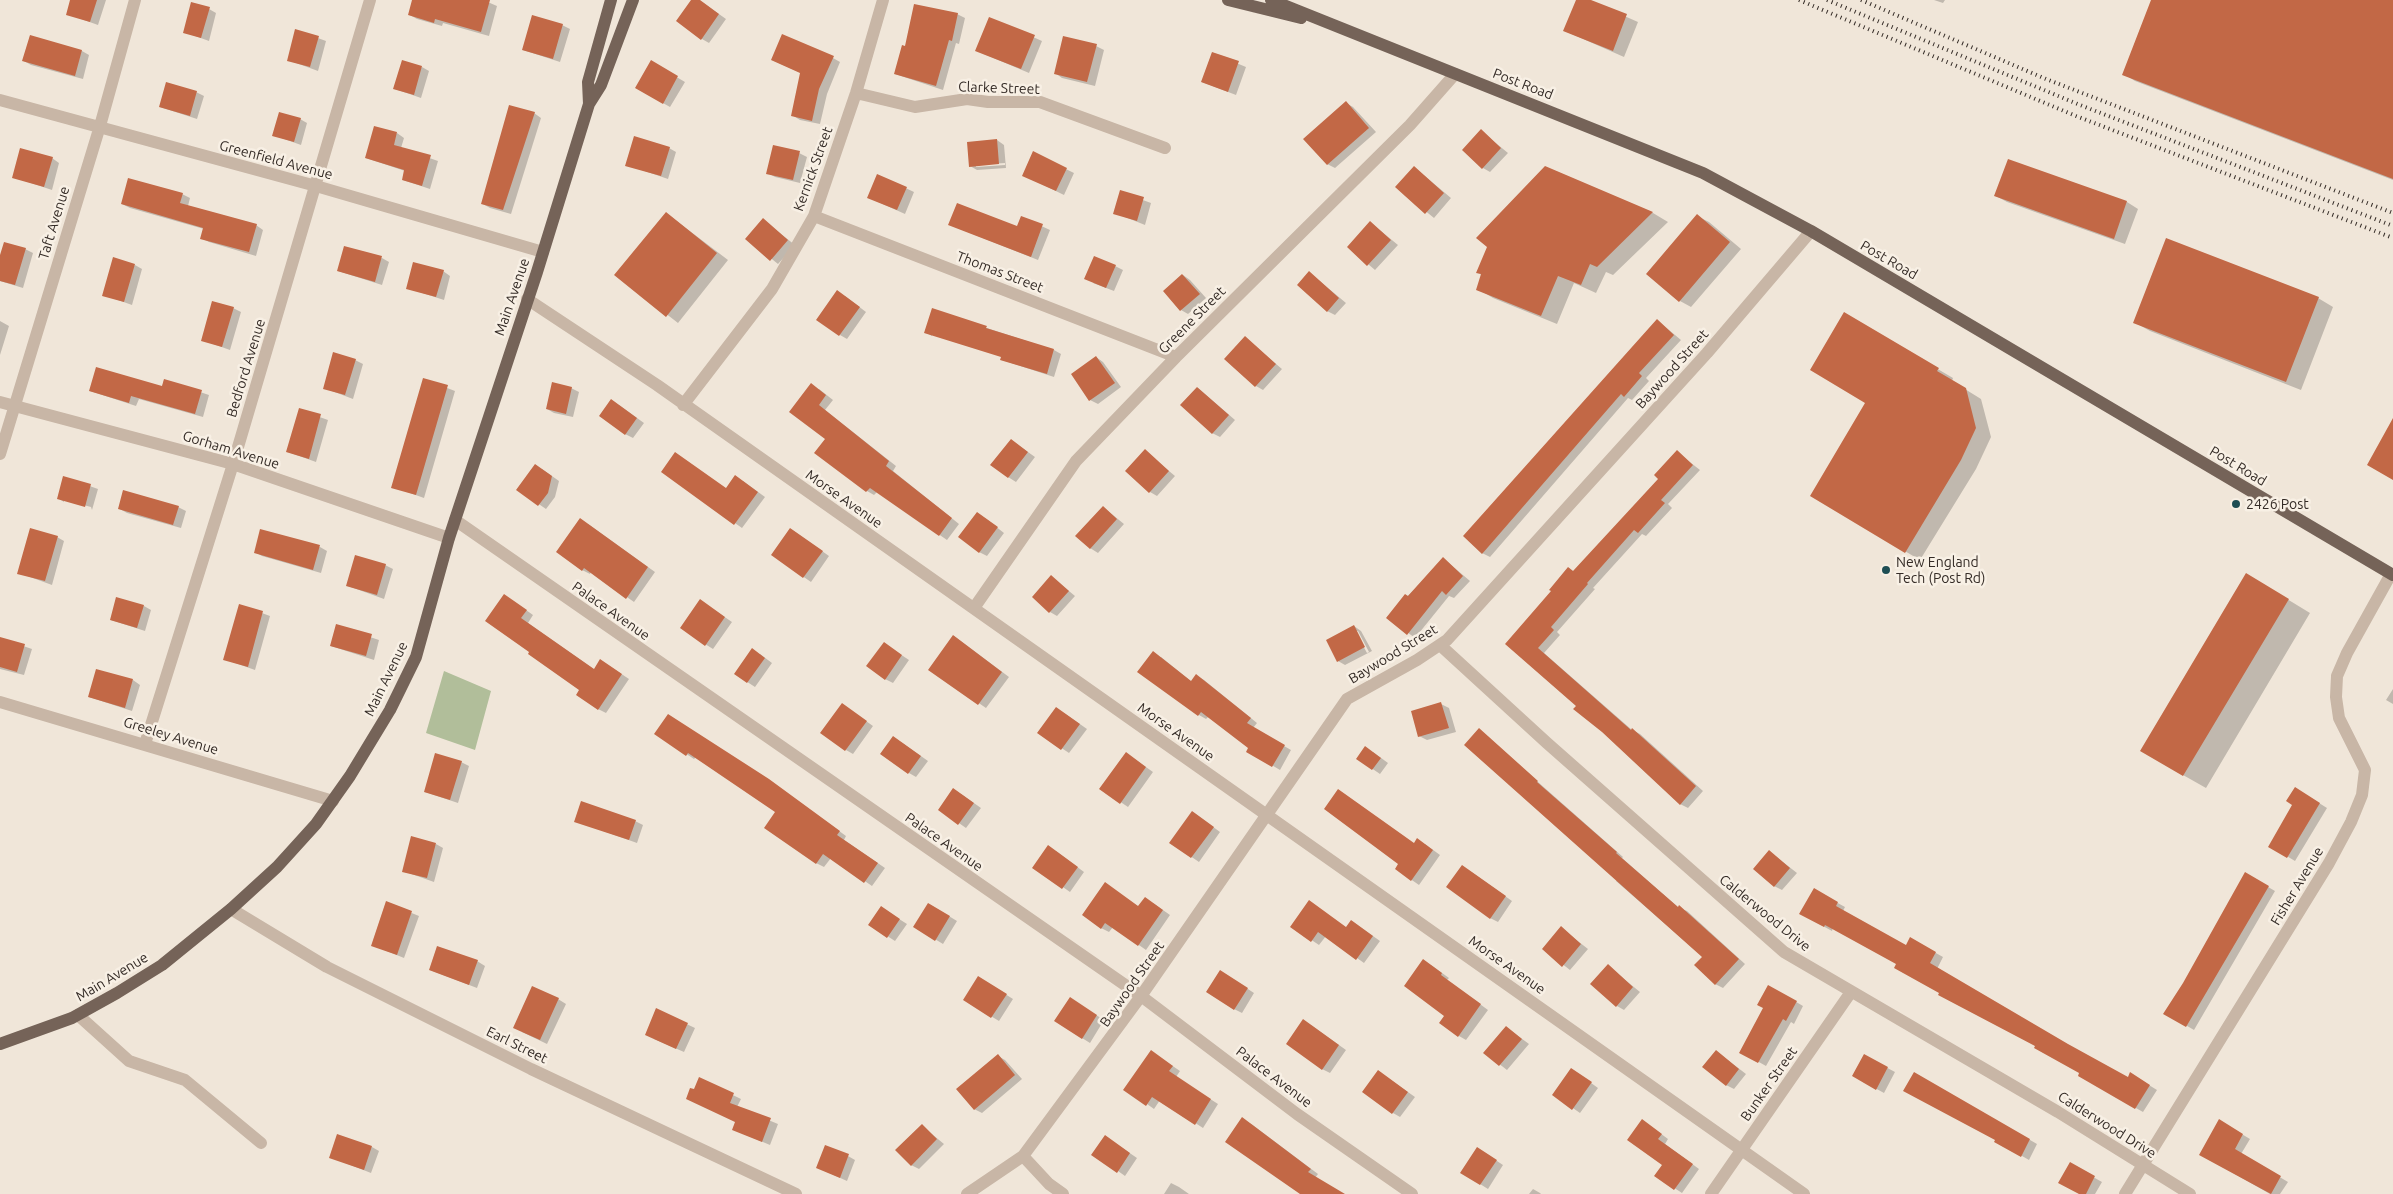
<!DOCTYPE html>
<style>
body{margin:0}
canvas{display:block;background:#f0e6d9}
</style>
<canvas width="2393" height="1194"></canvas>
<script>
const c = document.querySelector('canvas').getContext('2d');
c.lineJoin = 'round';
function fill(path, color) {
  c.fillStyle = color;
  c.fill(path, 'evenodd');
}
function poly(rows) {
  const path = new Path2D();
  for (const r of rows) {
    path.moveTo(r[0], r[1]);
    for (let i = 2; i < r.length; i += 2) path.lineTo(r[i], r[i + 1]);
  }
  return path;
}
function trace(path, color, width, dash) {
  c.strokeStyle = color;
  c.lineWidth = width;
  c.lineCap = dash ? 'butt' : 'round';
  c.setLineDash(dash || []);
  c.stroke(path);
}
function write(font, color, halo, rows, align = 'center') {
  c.font = font + ' Ubuntu,sans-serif';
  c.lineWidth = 5;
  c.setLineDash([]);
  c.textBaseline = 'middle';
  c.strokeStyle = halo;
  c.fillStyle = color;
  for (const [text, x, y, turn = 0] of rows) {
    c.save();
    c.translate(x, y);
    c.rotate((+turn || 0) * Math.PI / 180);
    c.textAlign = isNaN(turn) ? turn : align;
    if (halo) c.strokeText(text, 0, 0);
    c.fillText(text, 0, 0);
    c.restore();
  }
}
fill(poly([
 [444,671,491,691,475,750,426,733]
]), '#b1be9a');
fill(poly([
 [71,0,106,0,98,25,67,14],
 [414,0,483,0,497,6,489,36,443,23,442,26,417,19,410,15],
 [693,0,702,2,726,19,709,43,702,39],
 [1577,0,1588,0,1638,22,1624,57,1565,31],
 [1934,0,1945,0,1943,3],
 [2152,0,2393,0,2393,180,2135,81,2124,74],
 [209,9,216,13,209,41,184,32],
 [957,14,965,18,959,44,956,43,943,90,895,74,906,48],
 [990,18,1042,41,1029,73,984,54],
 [562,25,570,29,560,62,523,50],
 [296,30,326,41,318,71,288,60],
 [30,36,82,51,89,55,83,79,31,65,24,61],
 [1096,46,1104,50,1095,86,1062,78,1055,73],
 [1212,53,1246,67,1236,95,1202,82],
 [833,58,840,62,827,94,820,124,800,120,792,115,801,73,772,60],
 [651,62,685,82,670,107,636,88],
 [422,67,429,71,421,98,395,89],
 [196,92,204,96,197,119,160,107],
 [1346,103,1353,107,1376,132,1335,168,1327,164],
 [534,113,541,118,511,214,490,208,483,204],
 [300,119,307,123,301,145,273,135],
 [1481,131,1508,153,1490,172,1483,168],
 [397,133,404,138,401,148,438,161,430,189,403,180,405,171,366,158],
 [997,140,1004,145,1006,168,977,170,970,166],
 [1005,163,1005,165,976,167,976,165],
 [669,148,676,152,668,179,627,165],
 [799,153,807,157,800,183,775,177,768,173],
 [1033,153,1074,173,1064,195,1031,179],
 [52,158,59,163,52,190,13,177],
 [1414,167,1451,198,1434,218,1396,187],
 [1546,167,1653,213,1668,222,1613,275,1606,272,1596,293,1574,283,1557,324,1493,298,1478,289,1482,275,1478,273],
 [878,175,914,192,905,214,876,201],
 [1121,192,1151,203,1145,225,1115,213],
 [182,194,190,198,188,206,256,225,263,230,256,256,209,242,201,238,204,229,130,208,122,204],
 [1996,196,2127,202,2138,209,2125,244,2007,202],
 [666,213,728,260,678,323,616,275],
 [1697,216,1709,222,1741,249,1691,307,1680,301],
 [1022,217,1050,230,1038,260,950,225,1018,227],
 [763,220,795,245,778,264,747,239],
 [1371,223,1398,245,1375,270,1348,247],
 [25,249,33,253,23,288,0,281,0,260],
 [382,258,389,262,382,285,338,271],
 [135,265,142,269,132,305,104,295],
 [1115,266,1123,270,1114,291,1093,283],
 [443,271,450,276,444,300,407,288],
 [1310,273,1346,303,1335,315,1327,311],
 [1183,275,1190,280,1206,298,1188,314,1181,310],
 [845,296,866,312,847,339,840,335],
 [2318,298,2333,307,2301,390,2150,331,2134,322],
 [233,308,241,312,230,350,202,340],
 [932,310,1054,350,1061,354,1054,377,1002,360,1008,357,932,334,932,336,925,332],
 [1844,314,1953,378,1952,381,1981,399,1991,437,1976,469,1920,560,1811,496,1867,403],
 [1657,320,1681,340,1646,378,1649,381,1632,400,1628,398,1490,557,1482,553],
 [0,321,9,326,0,355],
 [1245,338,1282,369,1263,390,1256,386],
 [1096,357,1103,362,1121,387,1098,404,1090,400],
 [355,360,363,364,353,399,324,388],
 [424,379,455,391,424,498,393,487],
 [164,380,209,395,203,417,139,399,136,406,90,391,162,387],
 [571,388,579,392,573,417,554,413,547,409],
 [1198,388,1235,420,1220,437,1212,433],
 [819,389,833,400,825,410,896,466,893,471,959,524,947,540,877,492,874,495,867,491,826,439,791,412],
 [619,405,644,423,633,438,625,434],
 [300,410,328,420,316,462,288,452],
 [1011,440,1035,457,1016,482,1008,477],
 [1145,451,1175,476,1157,496,1150,492],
 [1677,452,1700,470,1668,504,1672,508,1646,536,1642,534,1593,588,1595,589,1557,632,1560,635,1544,653,1632,730,1640,734,1703,791,1688,808,1680,804,1577,706,1507,644,1552,591,1569,568,1574,572,1660,479],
 [542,469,559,481,555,497,546,509,518,490],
 [662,472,727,489,743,481,765,497,742,528],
 [64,477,98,489,92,510,91,507,64,500,64,502,58,498],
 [178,507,186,511,181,528,127,513,120,509],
 [1103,507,1124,524,1098,553,1090,548],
 [985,518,1004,533,987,556,979,552],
 [588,524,655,572,634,602,591,572,590,574,582,570],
 [791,529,829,556,811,582,772,555],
 [261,530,320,547,327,551,321,573,262,556,255,552],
 [57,537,64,541,52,585,19,573],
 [1444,559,1470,581,1454,598,1449,596,1415,638,1387,617],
 [385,565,393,569,384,599,348,586],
 [1052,577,1075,596,1057,616,1050,612],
 [2269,588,2310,613,2206,788,2183,775],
 [512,600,533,615,528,623,595,670,608,665,629,679,606,713,598,709,581,690,531,652],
 [701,601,732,622,713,649,705,644],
 [240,605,270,616,255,670,224,659],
 [144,606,151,610,145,631,111,620],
 [337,626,379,640,374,660,331,646],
 [1354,626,1361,631,1372,651,1345,665,1338,661],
 [1355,631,1358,631,1369,652,1367,653],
 [954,636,1009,677,986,708,930,670],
 [0,638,32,649,24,675,0,669],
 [891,648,909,660,893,683,885,679],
 [760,654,772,663,755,687,735,674],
 [1161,657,1192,682,1197,676,1204,680,1257,723,1253,728,1291,750,1280,770,1248,751,1250,748,1209,716,1206,719,1199,715,1139,671],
 [133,680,140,685,132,711,89,697],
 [2393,689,2393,704,2386,700],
 [1441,704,1449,708,1456,732,1427,740,1419,736],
 [849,709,873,726,853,754,846,750],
 [1064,713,1087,729,1069,753,1039,733],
 [1479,730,1623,857,1622,858,1679,908,1687,911,1745,964,1723,988,1715,984,1703,957,1616,881,1618,879],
 [656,734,776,785,846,836,844,840,885,868,872,886,831,858,824,867,816,863,777,812,696,757,694,759],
 [901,742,928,761,916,777,909,773],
 [1373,752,1388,763,1380,774,1358,759],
 [1133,758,1153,772,1128,807,1101,789],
 [461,762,469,766,458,803,425,792],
 [2295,788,2327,808,2295,861,2270,846,2294,805],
 [961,794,981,808,966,828,940,810],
 [1193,812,1220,832,1199,862,1171,843],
 [575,821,635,821,643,825,637,843],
 [436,844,443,848,434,882,403,871],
 [1414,844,1425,844,1440,855,1419,885,1396,869],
 [1056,851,1084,872,1070,892,1034,867],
 [1770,852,1797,873,1782,890,1774,886],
 [1470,871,1512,901,1498,922,1490,918],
 [2246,874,2275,891,2194,1030,2165,1013,2184,983],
 [1106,884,1139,907,1153,903,1170,915,1146,950,1113,927,1109,932,1101,928],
 [1814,890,1845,907,1843,911,1907,947,1911,939,1943,957,1937,969,2069,1046,2128,1078,2131,1074,2157,1090,2143,1112,2079,1076,2081,1073,2036,1046,1940,995,1941,992,1897,963,1833,928,1832,931,1801,914],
 [387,903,419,916,404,958,372,945],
 [929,904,957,921,943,944,915,927],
 [888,912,907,924,895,941,870,925],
 [1352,921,1380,941,1364,963,1326,936,1319,945,1292,927,1347,928],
 [1561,928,1588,949,1570,970,1543,949],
 [477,961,485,966,477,988,430,970],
 [1431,965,1449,978,1447,980,1488,1010,1466,1040,1459,1036,1446,1016],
 [1608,966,1640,992,1624,1010,1617,1006],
 [1228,976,1254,993,1242,1013,1234,1009],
 [986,982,1013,999,999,1021,964,1000],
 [1769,986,1803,1006,1794,1024,1791,1022,1766,1066,1741,1052,1765,1008],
 [558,999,566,1004,547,1044,522,1032],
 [1077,1003,1104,1020,1090,1043,1082,1038],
 [657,1010,695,1028,684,1052,654,1039],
 [1311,1025,1346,1050,1330,1073,1322,1069],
 [1506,1027,1529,1044,1507,1070,1485,1053],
 [1716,1051,1746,1074,1734,1089,1726,1085],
 [998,1056,1005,1060,1022,1079,982,1113,974,1109],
 [1158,1056,1180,1071,1176,1077,1218,1104,1203,1128,1160,1100,1154,1109,1147,1104],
 [1865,1056,1895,1072,1884,1093,1853,1076],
 [1572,1069,1598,1088,1580,1113,1554,1095],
 [1378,1071,1415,1097,1400,1117,1393,1113],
 [1914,1073,2037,1144,2029,1160,1996,1141,1997,1139],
 [700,1079,741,1099,737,1107,778,1124,770,1145,734,1130,737,1122,694,1091],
 [2220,1121,2250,1139,2241,1154,2288,1182,2280,1194,2270,1194,2200,1154],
 [1250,1123,1318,1174,1315,1178,1343,1194,1302,1194],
 [1649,1125,1668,1139,1665,1144,1699,1169,1682,1193,1656,1176,1664,1164],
 [922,1126,944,1144,919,1169,911,1165],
 [1112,1141,1137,1158,1125,1176,1118,1171],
 [372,1147,379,1151,371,1173,330,1157],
 [1485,1153,1503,1165,1488,1189,1480,1184],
 [848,1156,855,1160,847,1181,818,1168],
 [2070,1164,2102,1182,2095,1194,2081,1194],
 [1171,1183,1179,1187,1189,1194,1164,1194],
 [1533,1189,1540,1193,1541,1194,1529,1194]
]), '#0003');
fill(poly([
 [70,0,97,0,90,22,66,15],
 [412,0,490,0,481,32,435,19,434,23,408,15],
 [691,0,700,0,719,14,701,40,676,21],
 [1576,0,1591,0,1627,14,1613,51,1563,31],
 [2151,0,2393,0,2393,179,2122,75],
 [191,2,210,7,201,38,183,33],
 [914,4,958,13,952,41,949,40,936,86,894,74,902,45,905,46],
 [532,15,563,24,553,59,522,50],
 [989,17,1035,35,1021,69,975,51],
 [295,29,319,36,310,67,287,61],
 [782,34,834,56,819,89,812,121,791,116,800,73,771,60],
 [30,35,82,50,75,76,22,61],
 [1063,36,1097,44,1087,82,1054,74],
 [1212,52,1239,61,1228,92,1201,82],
 [402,60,422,66,414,95,393,89],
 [651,60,678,76,663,104,635,88],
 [166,82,197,91,190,116,159,107],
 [1346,101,1369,128,1327,165,1303,139],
 [509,105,535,112,503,210,481,204],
 [279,112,301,118,294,142,272,136],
 [374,126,397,132,394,145,431,155,422,186,402,180,404,170,365,158],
 [1481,129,1501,148,1482,169,1462,150],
 [634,136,670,147,661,176,625,166],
 [997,139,999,164,969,167,967,142],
 [773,145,800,151,793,180,766,174],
 [20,148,53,157,44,187,12,178],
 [1033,151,1067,168,1056,191,1022,176],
 [2008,159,2127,201,2114,239,1994,196],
 [1414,166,1444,193,1425,214,1395,187],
 [1545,166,1653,212,1597,267,1590,264,1581,285,1558,276,1541,316,1476,290,1481,274,1476,273,1487,247,1476,238],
 [877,174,907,187,897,210,867,198],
 [128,178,183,193,180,203,257,224,249,252,200,239,203,228,121,204],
 [1120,190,1144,197,1137,221,1113,214],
 [957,203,1017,226,1021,216,1043,224,1031,257,948,225],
 [666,212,717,253,666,317,614,275],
 [1697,214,1730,242,1679,302,1646,274],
 [763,218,788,240,770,261,745,239],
 [1370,221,1391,240,1367,266,1347,247],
 [2166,238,2319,297,2286,382,2133,323],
 [4,242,26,248,15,285,0,281,0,255],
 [344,246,382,256,375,282,337,271],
 [1094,256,1116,265,1106,288,1084,279],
 [113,257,135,264,124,302,102,296],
 [413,262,444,270,436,297,406,289],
 [1309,271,1339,298,1327,312,1297,285],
 [1182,274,1200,294,1180,311,1163,291],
 [837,290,860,307,839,336,816,320],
 [212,301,234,307,222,347,201,341],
 [932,308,987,326,986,328,1054,349,1047,374,1000,360,1001,357,924,333],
 [1844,312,1939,368,1937,371,1966,388,1976,428,1961,460,1905,553,1810,496,1865,403,1810,370],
 [1657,319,1674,335,1639,373,1642,376,1624,397,1621,394,1482,554,1463,536],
 [1245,336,1276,364,1255,387,1224,359],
 [333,352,356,359,345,395,323,389],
 [1096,356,1115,383,1089,401,1071,374],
 [96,367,162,386,164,379,202,390,195,414,131,396,129,403,89,391],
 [423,378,448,385,416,495,391,488],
 [552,382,572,387,566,414,546,409],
 [811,383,826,395,819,405,889,461,886,466,952,518,939,536,870,488,866,492,814,453,825,439,789,412],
 [1197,387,1229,415,1212,434,1180,405],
 [611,399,637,418,625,435,599,416],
 [299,408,321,414,309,459,286,452],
 [2393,418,2393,480,2367,465],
 [1011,439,1028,452,1008,478,990,465],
 [1145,449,1169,471,1149,493,1125,471],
 [1677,450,1693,465,1661,500,1665,503,1638,533,1634,530,1587,583,1588,584,1551,627,1554,630,1538,648,1631,730,1632,728,1696,786,1680,805,1602,732,1573,709,1576,706,1505,644,1551,591,1549,590,1568,567,1573,571,1658,479,1654,475],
 [675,452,726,488,735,475,758,492,734,525,661,472],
 [535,464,552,476,548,493,538,506,516,490],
 [63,476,91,484,85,507,57,499],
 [123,490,179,506,173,525,118,509],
 [1103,506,1117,519,1090,549,1075,536],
 [977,512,998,527,979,553,958,537],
 [580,518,648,567,626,599,584,568,582,571,556,552],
 [30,528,58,536,45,581,17,574],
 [790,528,823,551,803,578,771,555],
 [260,529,320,545,313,570,254,553],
 [355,555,386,564,377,595,346,586],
 [1443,557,1463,576,1446,595,1442,591,1407,635,1386,618,1405,594,1408,596],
 [2246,573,2289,599,2183,776,2140,751],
 [1051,575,1069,591,1049,613,1032,597],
 [504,594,527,610,521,618,594,669,600,659,622,674,598,710,576,695,579,690,528,654,529,652,485,621],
 [116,597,144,605,137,628,110,620],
 [700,599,725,617,705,646,680,628],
 [239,604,263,611,248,667,223,660],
 [336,624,372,634,366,656,330,646],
 [1354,625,1365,647,1337,662,1326,640],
 [953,635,1002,672,978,705,928,670],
 [0,637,25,644,17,672,0,667],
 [884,642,902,655,885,680,866,666],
 [752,648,765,658,747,683,734,674],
 [1153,651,1191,681,1196,674,1251,718,1247,723,1285,745,1272,767,1246,752,1248,748,1201,712,1198,716,1137,672],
 [96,669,133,679,125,708,88,697],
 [1441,702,1449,728,1418,737,1411,711],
 [842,703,867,721,845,751,820,733],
 [1056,707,1080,724,1061,750,1037,733],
 [668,714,769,779,840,831,837,835,878,863,864,883,823,854,816,864,764,828,775,812,688,753,686,756,654,734],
 [1479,728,1538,781,1537,782,1617,852,1616,853,1678,907,1679,905,1739,959,1715,985,1694,965,1702,957,1464,745],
 [893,736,921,756,908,774,880,754],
 [1365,746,1381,758,1372,770,1356,759],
 [1126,752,1146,767,1120,804,1099,789],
 [435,753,462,761,450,800,424,792],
 [2295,787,2320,803,2287,858,2268,847,2292,805,2286,801],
 [953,788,974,803,958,825,938,810],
 [1338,789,1414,843,1417,838,1433,850,1411,881,1395,869,1398,864,1324,809],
 [581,801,636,820,629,840,574,822],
 [1192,811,1214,827,1191,858,1169,843],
 [411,836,436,843,427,878,402,872],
 [1048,845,1078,867,1062,889,1032,868],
 [1769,850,1790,868,1774,887,1753,869],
 [1462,865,1506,896,1490,919,1446,887],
 [2245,872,2269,886,2186,1027,2163,1014,2183,983],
 [1105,882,1138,906,1145,897,1163,910,1138,946,1105,923,1101,929,1082,915],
 [1814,888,1838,902,1836,906,1906,945,1910,937,1936,952,1930,963,2068,1044,2128,1077,2130,1072,2150,1085,2135,1109,2078,1076,2079,1073,2034,1048,2035,1046,1938,995,1939,993,1894,968,1896,964,1825,925,1824,927,1799,914],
 [1309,900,1346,927,1351,920,1373,936,1356,960,1318,932,1311,942,1290,927],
 [386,901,412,911,397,955,371,946],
 [928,903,950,916,935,941,913,927],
 [881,906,900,919,887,938,868,925],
 [1561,926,1581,944,1562,967,1542,949],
 [437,946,478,960,469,985,429,970],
 [1423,959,1442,973,1441,975,1481,1004,1458,1037,1439,1023,1444,1016,1404,986],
 [1608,964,1633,987,1616,1007,1590,984],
 [1220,970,1248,988,1234,1010,1206,992],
 [978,976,1007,994,991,1018,963,1000],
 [1768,985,1797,1001,1786,1021,1783,1019,1758,1063,1739,1053,1763,1008,1757,1005],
 [532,986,559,998,540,1040,513,1028],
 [1070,997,1097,1015,1082,1039,1054,1021],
 [656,1008,688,1023,676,1049,645,1035],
 [1303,1019,1339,1045,1322,1070,1286,1044],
 [1506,1026,1522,1039,1499,1066,1483,1053],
 [1151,1050,1173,1066,1169,1071,1211,1099,1195,1125,1152,1097,1146,1106,1123,1090],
 [1716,1050,1739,1069,1726,1086,1702,1067],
 [998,1054,1015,1075,974,1110,956,1089],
 [1864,1054,1888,1067,1876,1090,1852,1076],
 [1571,1068,1592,1082,1572,1110,1552,1095],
 [1378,1070,1408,1092,1392,1114,1362,1092],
 [1914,1072,2030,1139,2021,1157,1994,1142,1995,1140,1903,1091],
 [699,1077,734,1093,730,1103,771,1118,762,1142,732,1130,735,1122,686,1099,690,1088,694,1089],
 [1242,1117,1311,1169,1308,1172,1345,1194,1300,1194,1225,1142],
 [1642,1119,1662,1134,1658,1139,1693,1164,1674,1190,1654,1176,1662,1165,1627,1140],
 [2219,1119,2243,1134,2235,1149,2281,1176,2271,1194,2199,1155],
 [922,1124,937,1139,911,1166,895,1150],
 [337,1134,372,1146,364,1170,329,1158],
 [1105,1135,1130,1153,1117,1173,1091,1155],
 [825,1145,849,1154,840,1178,816,1168],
 [1477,1147,1497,1160,1480,1185,1460,1173],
 [2070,1162,2095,1176,2086,1194,2079,1194,2058,1183]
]), '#c26846');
trace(poly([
 [856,93,915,107,967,99,988,102,1040,102,1165,148],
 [0,100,316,186,543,252],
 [814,216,1176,357],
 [527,299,657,385,1804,1194],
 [0,402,233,464,449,538],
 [683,405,772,289,814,216,856,93,883,0],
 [0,454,100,126,135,0],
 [455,520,1141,996,1297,1114,1412,1194],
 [974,608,1076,461,1176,357,1410,125,1455,74],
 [1440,645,1547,743,1784,952,2058,1112,2190,1194],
 [0,702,333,801],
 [145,744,233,464,370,0],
 [231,909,327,967,531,1069,796,1194],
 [78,1015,129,1061,185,1080,261,1143],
 [1023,1156,1049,1184,1063,1194],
 [967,1194,1023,1156,1141,996,1347,699,1417,660,1447,640,1707,353,1811,231],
 [1711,1194,1851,992],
 [2125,1194,2329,863,2351,822,2362,795,2365,770,2339,718,2336,697,2337,676,2347,653,2391,574]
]), '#c8b6a6', 12);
trace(poly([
 [1228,0,1301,18],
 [1271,0,1703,173,1811,231,2393,575],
 [589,104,588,82,611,0],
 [0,1044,72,1018,117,993,162,965,231,909,277,867,316,824,350,776,390,710,416,657,449,538,537,272,589,104,601,85,633,0]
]), '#756358', 12);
trace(poly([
 [1799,0,2076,116,2393,238],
 [1827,0,2080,105,2393,226],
 [1861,0,2046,79,2393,213]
]), '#342b26', 4, [1, 4]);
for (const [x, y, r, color] of [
 [2236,504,5,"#1e4e54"],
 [1886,570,5,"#1e4e54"]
]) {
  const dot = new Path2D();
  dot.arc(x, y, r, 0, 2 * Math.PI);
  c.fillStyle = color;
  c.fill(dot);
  trace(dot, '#f8f0e5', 2);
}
write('14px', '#342b26', '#f8f0e5', [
 ["Post Road",1523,84,21],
 ["Clarke Street",999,88,2],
 ["Greenfield Avenue",276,160,15],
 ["Kernick Street",813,169,-70],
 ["Taft Avenue",54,223,-73],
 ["Post Road",1889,260,30],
 ["Thomas Street",1000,272,21],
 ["Main Avenue",512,297,-71],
 ["Greene Street",1192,320,-45],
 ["Bedford Avenue",246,368,-73],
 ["Baywood Street",1672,369,-48],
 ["Gorham Avenue",231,450,17],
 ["Post Road",2238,466,31],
 ["Morse Avenue",844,499,35],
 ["Palace Avenue",611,611,35],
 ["Baywood Street",1393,654,-31],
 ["Main Avenue",386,679,-64],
 ["Morse Avenue",1176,732,35],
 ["Greeley Avenue",171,736,17],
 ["Palace Avenue",944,842,35],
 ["Fisher Avenue",2297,886,-59],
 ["Calderwood Drive",1765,913,39],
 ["Morse Avenue",1507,965,35],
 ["Main Avenue",112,977,-31],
 ["Baywood Street",1132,984,-55],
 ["Earl Street",517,1045,26],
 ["Palace Avenue",1274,1077,37],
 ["Bunker Street",1769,1084,-55],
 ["Calderwood Drive",2107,1125,32]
]);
write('14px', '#342b26', '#f8f0e5', [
 ["2426 Post",2246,504],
 ["New England",1896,562],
 ["Tech (Post Rd)",1896,578]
], 'left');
</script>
